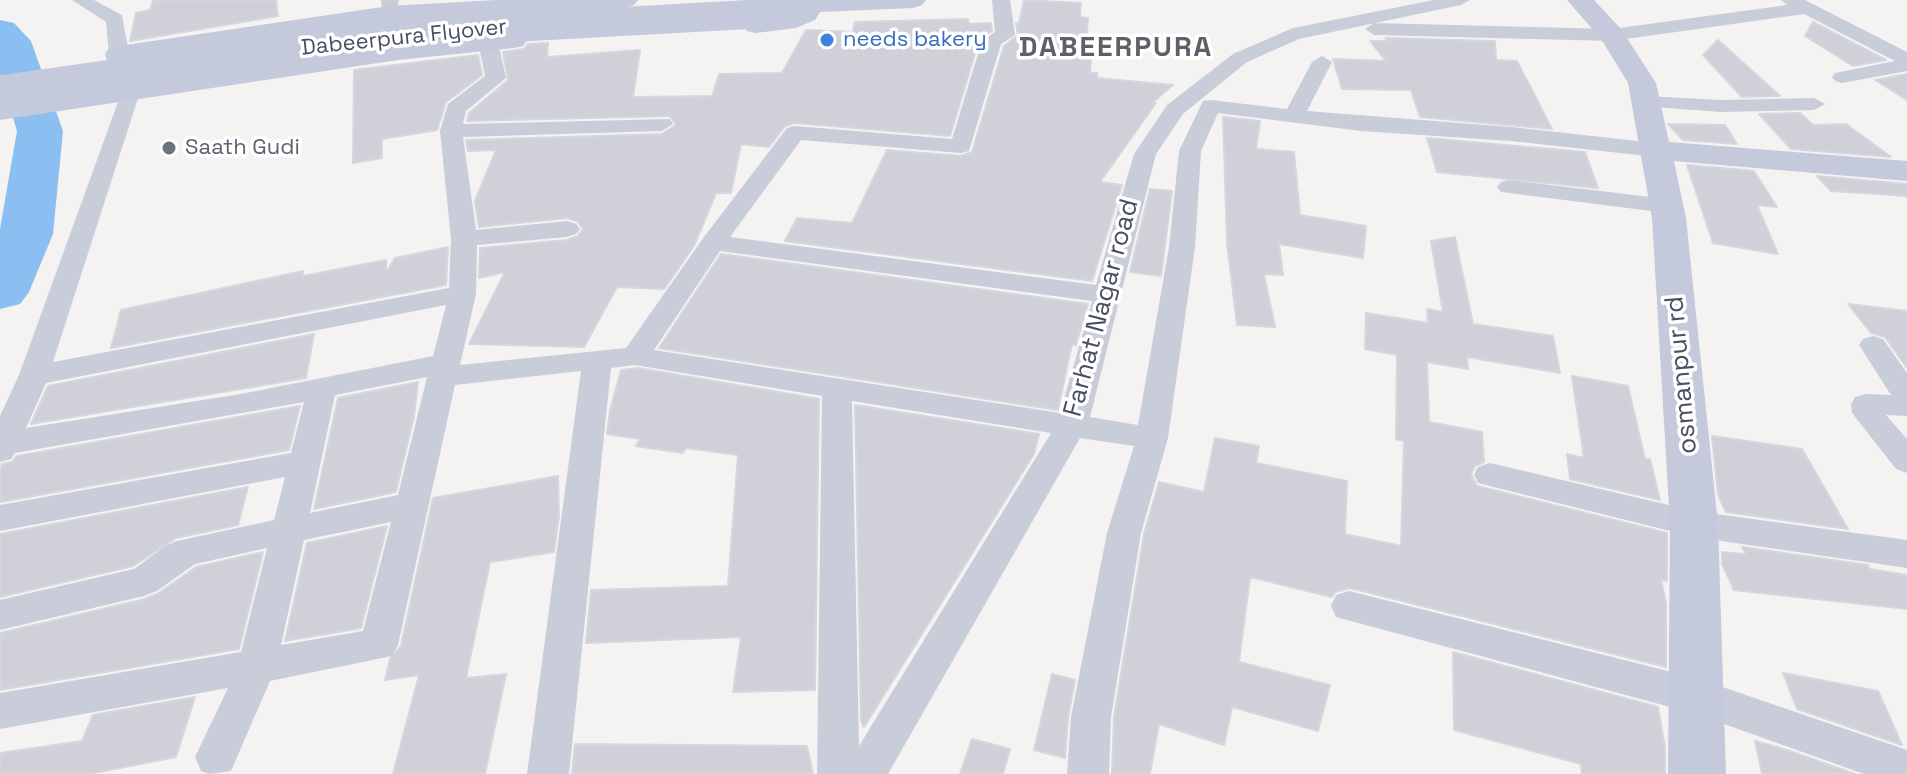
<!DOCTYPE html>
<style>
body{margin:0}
canvas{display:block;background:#f5f3f2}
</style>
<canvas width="1907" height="774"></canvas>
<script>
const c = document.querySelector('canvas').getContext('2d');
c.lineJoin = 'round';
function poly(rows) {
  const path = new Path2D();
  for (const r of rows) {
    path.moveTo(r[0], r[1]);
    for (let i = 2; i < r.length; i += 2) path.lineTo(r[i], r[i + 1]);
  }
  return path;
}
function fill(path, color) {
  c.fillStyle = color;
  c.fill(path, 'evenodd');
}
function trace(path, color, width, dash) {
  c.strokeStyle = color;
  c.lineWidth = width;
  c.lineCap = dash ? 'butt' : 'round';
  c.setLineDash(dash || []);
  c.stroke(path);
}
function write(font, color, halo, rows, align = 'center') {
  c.font = font + ' "Space Grotesk",sans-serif';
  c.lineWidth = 7;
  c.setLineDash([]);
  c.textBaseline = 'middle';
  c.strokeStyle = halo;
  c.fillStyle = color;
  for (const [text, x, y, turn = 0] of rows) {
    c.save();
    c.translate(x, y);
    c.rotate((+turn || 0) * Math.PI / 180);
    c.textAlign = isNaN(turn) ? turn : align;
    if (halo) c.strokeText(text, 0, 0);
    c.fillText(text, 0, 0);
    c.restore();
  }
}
fill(poly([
 [0,20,14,23,31,41,63,131,53,234,29,292,20,304,0,309,0,229,17,131,0,74,0,20]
]), '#8bbff2');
const building = poly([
 [153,0,276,0,278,16,130,41,136,13,150,10,153,0],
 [1024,0,1081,3,1080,17,1088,18,1086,46,1092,47,1090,73,1097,73,1097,78,1173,85,1152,103,1156,103,1100,182,1122,185,1092,281,785,241,797,218,852,223,887,150,961,156,972,152,1004,46,1018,35,1016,23,1019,23,1024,0],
 [968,19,969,24,991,23,992,31,979,40,950,136,795,123,785,126,769,147,741,144,731,193,716,193,694,246,664,289,617,287,584,347,469,344,505,272,479,278,480,248,567,240,578,236,583,229,577,221,567,218,479,227,475,201,496,150,468,151,466,140,662,134,676,125,670,116,467,121,469,113,508,80,503,52,524,49,528,44,548,43,547,57,640,50,633,97,712,96,719,74,782,73,806,30,853,32,855,22,968,19],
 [1813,22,1886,60,1853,66,1805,36,1813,22],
 [1385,38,1495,41,1496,60,1517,61,1552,129,1420,117,1411,90,1342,89,1333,59,1386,61,1370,41,1388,41,1385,38],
 [1718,40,1780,96,1742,97,1703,55,1718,40],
 [478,55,482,75,446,102,437,130,382,139,382,158,353,163,354,70,478,55],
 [1907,74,1907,100,1875,80,1907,74],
 [1800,113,1813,125,1846,124,1891,157,1791,149,1759,114,1800,113],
 [1223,117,1260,121,1256,149,1294,152,1300,215,1366,226,1363,258,1279,244,1283,275,1264,274,1275,327,1237,325,1227,243,1223,117],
 [1668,124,1725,125,1737,144,1683,140,1668,124],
 [1427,138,1585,152,1598,188,1437,172,1427,138],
 [1687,165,1754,171,1777,207,1757,205,1778,254,1713,243,1687,165],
 [1817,176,1907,184,1907,196,1831,191,1817,176],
 [1150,189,1172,191,1161,276,1130,272,1150,189],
 [1455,237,1473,324,1553,336,1560,373,1467,357,1468,369,1427,362,1429,422,1482,432,1484,462,1475,466,1471,474,1477,486,1667,533,1667,581,1661,579,1666,604,1666,667,1350,588,1335,592,1332,597,1250,577,1239,662,1330,685,1318,731,1232,707,1224,745,1159,724,1150,774,1112,774,1114,717,1144,534,1159,482,1204,492,1215,438,1259,446,1256,463,1347,481,1345,534,1401,546,1404,441,1396,439,1397,355,1365,349,1366,313,1428,323,1427,309,1443,312,1431,241,1455,237],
 [448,247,446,285,111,348,121,310,303,271,303,276,386,260,386,273,395,258,448,247],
 [721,254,1088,304,1076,345,1072,344,1058,410,659,348,721,254],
 [1848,304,1907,311,1907,368,1885,337,1871,333,1848,304],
 [314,334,306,378,31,424,48,386,314,334],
 [638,368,819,399,815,690,733,692,741,637,586,643,591,590,728,586,738,455,686,448,683,453,636,446,640,439,607,434,610,411,621,370,638,368],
 [1572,376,1628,386,1645,459,1650,459,1660,500,1570,479,1567,454,1584,458,1572,376],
 [418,382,414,416,396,492,314,509,338,398,418,382],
 [855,405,1039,434,1034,454,864,727,861,721,855,405],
 [300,406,289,450,0,502,0,470,2,464,12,462,17,456,300,406],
 [1712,436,1802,449,1848,529,1726,512,1718,495,1712,436],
 [558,476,559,516,554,552,490,562,466,678,506,674,485,774,393,774,419,675,385,680,390,659,401,646,433,498,558,476],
 [248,487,238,525,176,538,133,566,0,597,0,534,248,487],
 [387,526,361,628,285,641,307,543,387,526],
 [1742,547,1868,565,1870,569,1907,575,1907,609,1734,590,1722,564,1722,552,1746,554,1742,547],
 [263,552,239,649,0,690,0,633,145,599,159,593,196,567,263,552],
 [1453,652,1658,707,1665,748,1665,774,1582,774,1581,764,1454,730,1453,652],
 [1783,673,1878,691,1902,745,1797,709,1783,673],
 [1052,674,1075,680,1068,717,1065,758,1034,750,1052,674],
 [195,697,176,757,89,774,0,774,0,753,82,741,93,715,195,697],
 [972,739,1010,749,1003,774,960,774,972,739],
 [1755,741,1787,750,1855,774,1762,774,1755,741],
 [575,744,807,746,813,774,572,774,575,744]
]);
fill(building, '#cfd0d8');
trace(building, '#d6d6de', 2);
fill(poly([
 [72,0,94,0,122,15,129,54,126,58,112,58,109,54,106,22,72,0],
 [381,0,399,0,395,18,383,18,381,0],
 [992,0,1010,0,1015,35,1001,44,969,151,961,153,801,140,730,237,1096,285,1134,154,1167,105,1233,54,1293,28,1434,0,1470,0,1461,5,1299,39,1247,62,1183,114,1156,154,1090,417,1138,425,1169,247,1179,151,1203,101,1211,100,1287,109,1312,62,1322,56,1332,62,1307,111,1511,127,1656,143,1664,145,1667,150,1664,155,1656,157,1511,141,1361,131,1218,113,1201,151,1195,247,1168,438,1141,533,1111,717,1109,774,1067,774,1071,717,1107,533,1134,446,1080,438,888,774,817,774,822,396,635,365,611,368,569,774,527,774,581,371,455,385,398,645,392,656,270,681,231,771,210,774,201,771,195,757,228,688,0,729,0,693,241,652,267,548,195,564,157,591,144,596,0,630,0,600,134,569,165,546,177,541,274,520,285,477,0,531,0,505,291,453,304,402,15,453,11,459,0,462,0,416,19,375,123,88,137,88,140,92,53,362,449,288,451,239,440,131,448,104,485,76,478,42,481,38,495,38,498,42,506,78,466,111,463,124,670,119,673,124,662,131,463,137,476,230,567,221,576,224,580,229,576,234,567,237,477,245,476,294,460,365,626,348,704,237,787,128,795,126,952,139,982,41,995,32,992,0],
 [720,251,1092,301,1060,413,654,350,720,251],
 [446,305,433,356,241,394,26,428,46,383,446,305],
 [427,377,398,495,310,513,335,395,427,377],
 [852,401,1051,433,859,746,852,401],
 [391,522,363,631,281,645,304,540,391,522],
 [1781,0,1805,0,1907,52,1907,71,1842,83,1835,81,1832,77,1835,73,1895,61,1804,14,1612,41,1374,35,1365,29,1374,23,1612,29,1787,5,1781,0],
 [1646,96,1721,100,1814,98,1825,104,1814,110,1721,112,1639,106,1635,102,1646,96],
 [1509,180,1667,199,1676,201,1679,206,1676,211,1667,213,1501,192,1497,187,1501,182,1509,180],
 [1873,336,1883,339,1907,373,1907,416,1886,415,1907,439,1907,473,1896,469,1852,413,1851,404,1855,397,1866,394,1891,395,1859,345,1863,339,1873,336],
 [1490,463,1694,511,1907,540,1907,568,1694,537,1478,483,1474,475,1478,467,1490,463],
 [1349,591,1696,678,1907,750,1907,774,1864,774,1696,714,1336,617,1331,606,1336,595,1349,591]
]), '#c9cdda');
fill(poly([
 [496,0,638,0,634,5,625,8,389,22,135,60,141,81,398,44,514,32,523,34,527,40,523,46,514,48,398,60,0,120,0,102,114,85,105,54,109,48,119,46,389,6,496,0],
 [788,0,926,0,922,5,913,8,820,12,815,20,796,28,756,33,747,31,743,25,747,19,795,11,796,6,788,0],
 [1567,0,1594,0,1621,29,1656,83,1669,142,1907,161,1907,181,1674,161,1686,218,1718,524,1726,774,1668,774,1670,524,1652,218,1628,83,1601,39,1567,0]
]), '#c4c9dc');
trace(poly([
 [0,90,394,34,794,12]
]), '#c4c9dc', 29);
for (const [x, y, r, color] of [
 [827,40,8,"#3f7fe0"],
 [169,148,8,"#6b7280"]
]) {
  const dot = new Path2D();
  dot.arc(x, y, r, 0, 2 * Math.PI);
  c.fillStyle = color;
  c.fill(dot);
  trace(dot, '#fff', 3);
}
write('22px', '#494e62', '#fff', [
 ["Dabeerpura Flyover",404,38,-6]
]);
write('22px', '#366cbe', '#fff', [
 ["needs bakery",843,40]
], 'left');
write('22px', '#5b616d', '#fff', [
 ["Saath Gudi",185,148]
], 'left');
write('26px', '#494e62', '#fff', [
 ["Farhat Nagar road",1102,308,-75],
 ["osmanpur rd",1682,375,-95]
]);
c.letterSpacing = '2px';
write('bold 28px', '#5e6068', '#fff', [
 ["DABEERPURA",1116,48]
]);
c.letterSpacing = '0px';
</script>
